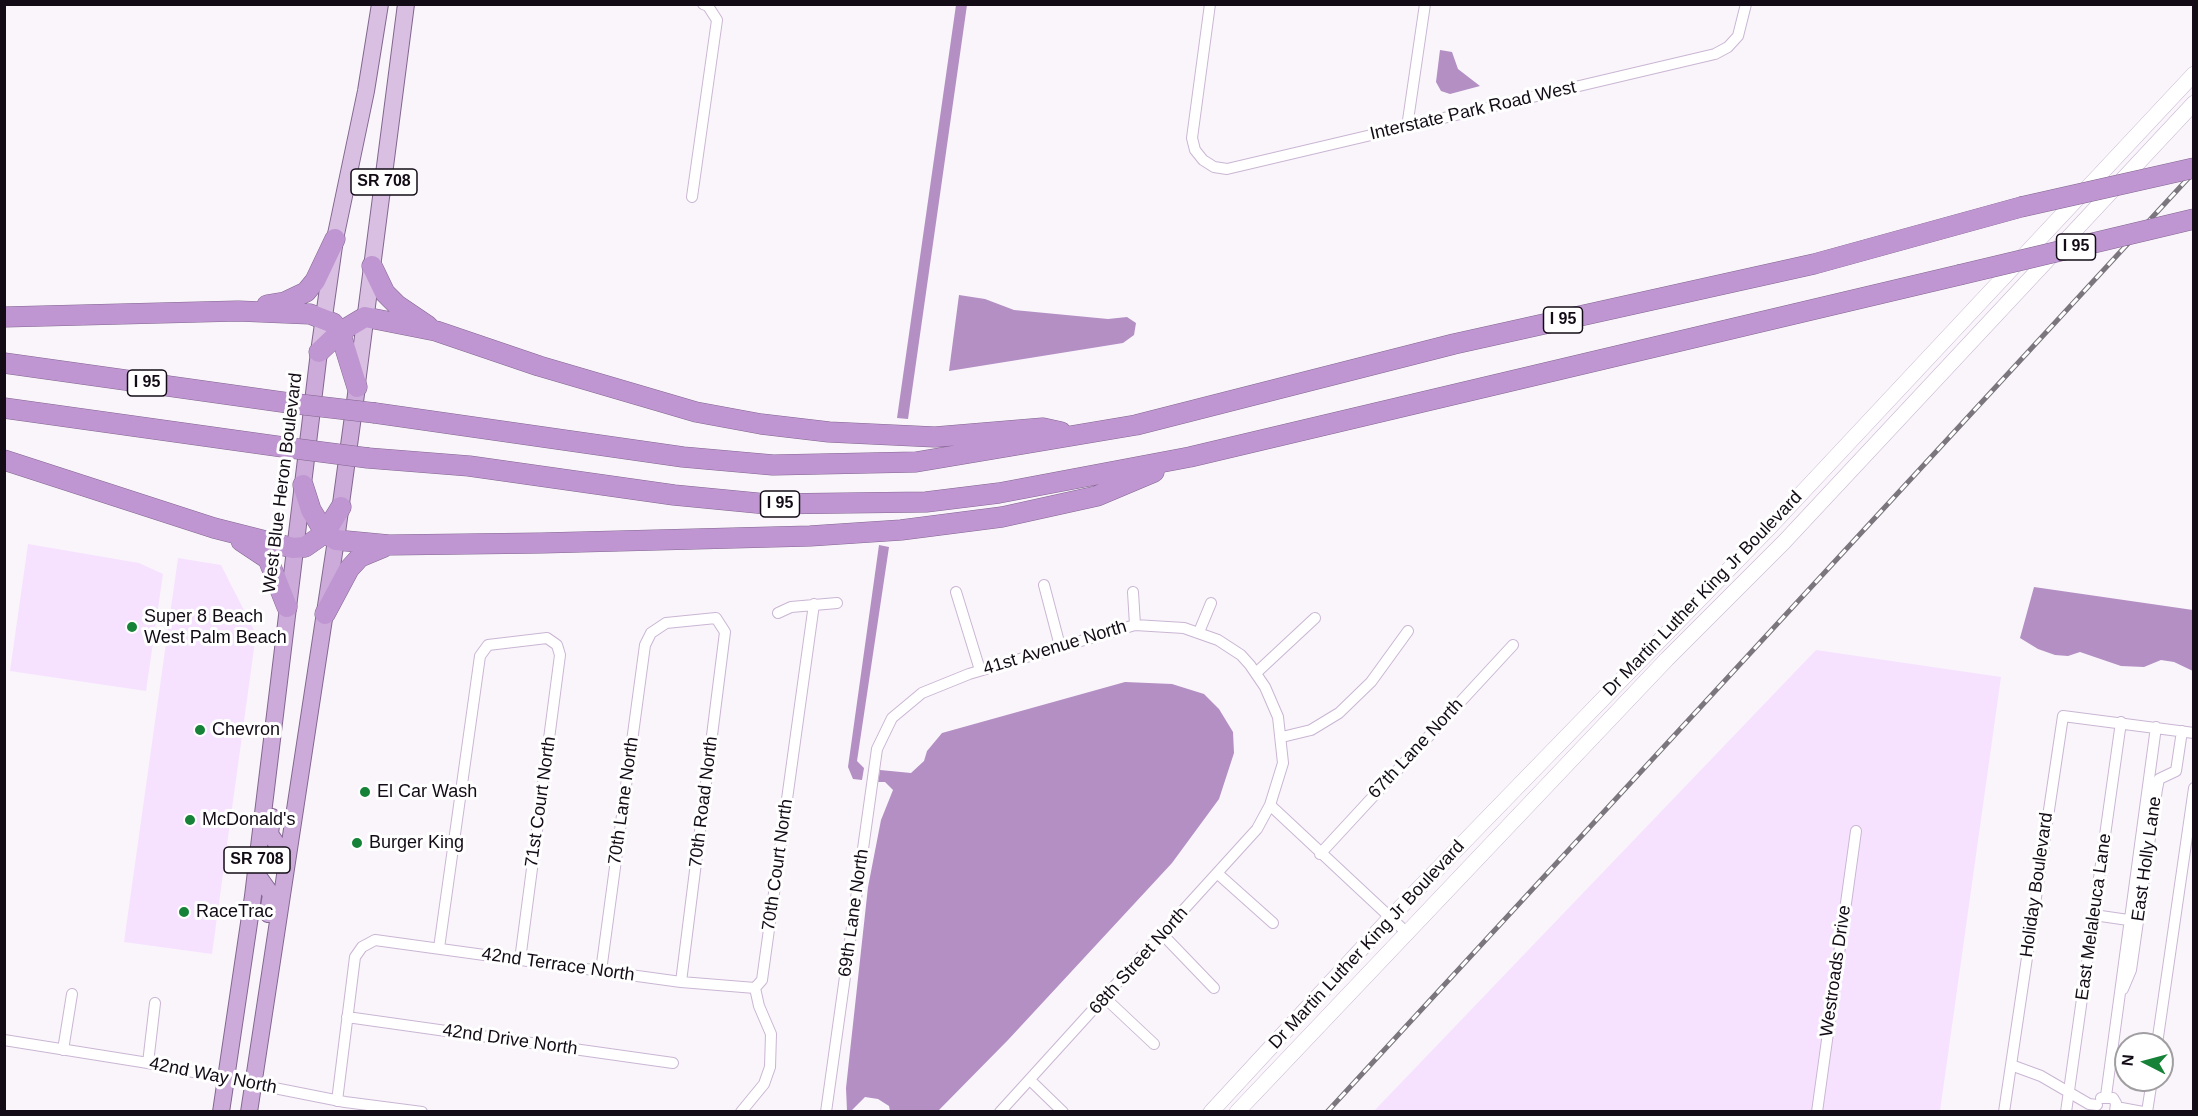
<!DOCTYPE html>
<style>
body{margin:0}
#map{position:relative;width:2198px;height:1116px;overflow:hidden;background:#f9f5fb;font-family:Helvetica,sans-serif}
canvas{display:block}
.frame{position:absolute;inset:0;border:6px solid #130c16;pointer-events:none}
.north{position:absolute;left:2114px;top:1032px;width:60px;height:60px;box-sizing:border-box;background:#fff;border:2px solid #a19ea2;border-radius:50%;rotate:276deg;font-size:16px;font-weight:700;line-height:24px;text-align:center;color:#130c16}
.north::after{content:'';display:block;margin:auto;width:21px;height:27px;background:#168238;clip-path:polygon(50% 0,100% 100%,50% 72%,0 100%)}
</style>
<div id="map">
<canvas width="2198" height="1116"></canvas>
<div class="frame"></div>
<div class="north">N</div>
</div>
<script>
const c = document.querySelector('canvas').getContext('2d');
c.lineJoin = 'round';
function fill(path, color) {
  c.fillStyle = color;
  c.fill(path, 'evenodd');
}
function poly(rows) {
  const path = new Path2D();
  for (const r of rows) {
    path.moveTo(r[0], r[1]);
    for (let i = 2; i < r.length; i += 2) path.lineTo(r[i], r[i + 1]);
  }
  return path;
}
function trace(path, color, width, dash) {
  c.strokeStyle = color;
  c.lineWidth = width;
  c.lineCap = dash ? 'butt' : 'round';
  c.setLineDash(dash || []);
  c.stroke(path);
}
function write(font, color, halo, rows, align = 'center') {
  c.font = font + ' Helvetica,sans-serif';
  c.lineWidth = 6;
  c.setLineDash([]);
  c.textBaseline = 'middle';
  c.strokeStyle = halo;
  c.fillStyle = color;
  for (const [text, x, y, turn = 0] of rows) {
    c.save();
    c.translate(x, y);
    c.rotate((+turn || 0) * Math.PI / 180);
    c.textAlign = isNaN(turn) ? turn : align;
    if (halo) c.strokeText(text, 0, 0);
    c.fillText(text, 0, 0);
    c.restore();
  }
}
fill(poly([
 [28,544,139,563,163,574,146,691,10,671],
 [178,558,221,565,256,634,212,954,124,942],
 [1816,650,2001,677,1940,1111,1373,1112]
]), '#f6e2ff');
fill(poly([
 [956,5,967,5,908,419,897,418],
 [1440,50,1452,52,1458,69,1480,86,1450,94,1441,91,1436,82],
 [959,295,985,299,1014,310,1108,319,1127,317,1136,323,1134,335,1123,343,949,371],
 [879,545,889,547,857,761,864,768,862,780,853,779,848,767],
 [2034,587,2193,610,2193,671,2174,662,2161,660,2144,667,2121,666,2080,652,2068,656,2055,655,2038,649,2020,638],
 [1125,682,1172,684,1204,694,1219,709,1233,732,1234,753,1219,799,1172,863,1008,1040,940,1109,937,1112,890,1111,889,1106,878,1099,865,1097,851,1111,847,1111,846,1088,868,887,881,820,893,790,885,782,878,782,880,770,911,773,924,761,927,751,942,733]
]), '#b38fc3');
const minor = poly([
 [1210,4,1192,138,1195,150,1203,160,1214,167,1227,169,1715,54,1728,47,1738,36,1746,4],
 [1407,127,1425,4],
 [692,197,717,20,708,6,703,4],
 [1044,585,1060,646],
 [956,592,980,670],
 [1133,592,1135,625],
 [778,613,791,607,837,603],
 [1199,632,1211,603],
 [1256,673,1315,618],
 [1282,737,1311,730,1339,713,1371,682,1408,631],
 [1270,805,1407,933],
 [1320,854,1513,645],
 [1217,873,1273,923],
 [2094,915,2135,921],
 [1163,935,1214,988],
 [439,948,480,656,488,645,547,638,557,645,560,655,520,960],
 [601,971,645,645,651,633,666,623,716,618,725,632,681,982],
 [2123,989,2131,970,2157,789,2159,779,2176,771,2182,731],
 [1105,998,1154,1044],
 [347,1017,673,1063],
 [4,1040,148,1063,345,1102,422,1112],
 [2157,1044,2194,788],
 [63,1050,72,994],
 [148,1063,155,1003],
 [2011,1065,2041,1076,2089,1104,2097,1105],
 [1030,1080,1063,1112],
 [2106,1096,2156,727],
 [2101,1098,2113,1098,2116,1103,2115,1112],
 [337,1101,355,957,362,947,375,940,681,982,755,988],
 [2116,1107,2143,1112],
 [741,1112,764,1084,770,1067,771,1034,759,1006,755,988,762,980,814,604],
 [826,1112,877,749,892,718,922,693,969,674,1135,625,1184,628,1218,640,1241,655,1250,665,1265,687,1278,717,1283,763,1270,805,1257,829,1000,1112],
 [1817,1112,1856,831],
 [2004,1112,2063,716,2194,733],
 [2066,1112,2121,722],
 [2147,1112,2152,1080]
]);
const secondary = poly([
 [1211,1112,1390,918,1769,528,2194,74],
 [1237,1112,1667,659,1784,542,2194,103]
]);
const primary = poly([
 [319,352,335,239,366,91,380,4],
 [357,383,406,4]
]);
const trunk = poly([
 [272,817,270,834,287,859],
 [256,873,271,894,268,914],
 [221,1112,253,896,319,352],
 [249,1112,336,540,357,387]
]);
const motorway = poly([
 [372,266,385,293,397,305,428,326],
 [267,305,285,302,306,292,315,281,335,239],
 [4,317,238,311,310,314,333,323,340,332,357,387],
 [319,352,340,332,365,317,436,331,539,366,696,412,761,424,829,432,935,437,1043,428,1061,432],
 [4,363,289,403],
 [4,408,283,447],
 [375,413,683,457,773,465,916,462,1136,425,1454,344,1814,264,2021,207],
 [368,458,469,466,674,495,767,504,926,502,999,493,1190,457,1959,275],
 [4,460,214,528,293,548,305,547,325,533,341,507],
 [303,485,311,510,325,533,336,540,389,545,542,543,810,536,901,530,1002,517,1097,496,1154,472],
 [241,541,268,559,287,607],
 [325,614,349,569,360,557,384,547]
]);
trace(minor, '#cab6d3', 12);
trace(secondary, '#cab6d3', 16);
trace(primary, '#836690', 18);
trace(trunk, '#836690', 18);
trace(motorway, '#836690', 21);
trace(minor, '#fff', 10);
trace(secondary, '#fff', 15);
trace(primary, '#d9c0e3', 16);
trace(trunk, '#ccabda', 16);
trace(motorway, '#bf96d1', 20);
const rail = poly([
 [1327,1112,2194,172]
]);
trace(rail, '#7b757d', 5);
trace(rail, '#fff', 3, [9]);
const motorwayBridge = poly([
 [2021,207,2194,168],
 [1959,275,2194,219],
 [289,403,375,413],
 [283,447,368,458]
]);
trace(motorwayBridge, '#836690', 21, []);
trace(motorwayBridge, '#bf96d1', 20);
for (const [x, y, r, color] of [
 [132,627,6,"#168238"],
 [200,730,6,"#168238"],
 [365,792,6,"#168238"],
 [190,820,6,"#168238"],
 [357,843,6,"#168238"],
 [184,912,6,"#168238"]
]) {
  const dot = new Path2D();
  dot.arc(x, y, r, 0, 2 * Math.PI);
  c.fillStyle = color;
  c.fill(dot);
  trace(dot, '#fff', 2);
}
for (const [x, y, w] of [
 [384,182,66],
 [2076,247,39],
 [1563,320,39],
 [147,383,39],
 [780,504,39],
 [257,860,66]
]) {
  const box = new Path2D();
  box.roundRect(x - w / 2, y - 13, w, 26, 4.5);
  c.fillStyle = '#fff';
  c.fill(box);
  trace(box, '#130c16', 1.5);
}
write('bold 16px', '#130c16', null, [
 ["SR 708",384,182],
 ["I 95",2076,247],
 ["I 95",1563,320],
 ["I 95",147,383],
 ["I 95",780,504],
 ["SR 708",257,860]
]);
write('18px', '#130c16', '#fff', [
 ["Interstate Park Road West",1473,111,-13],
 ["West Blue Heron Boulevard",283,483,-83],
 ["Dr Martin Luther King Jr Boulevard",1703,594,-46],
 ["41st Avenue North",1055,648,-17],
 ["67th Lane North",1416,749,-47],
 ["70th Lane North",624,801,-82],
 ["71st Court North",541,802,-82],
 ["70th Road North",704,802,-83],
 ["East Holly Lane",2147,859,-82],
 ["70th Court North",778,865,-82],
 ["Holiday Boulevard",2037,885,-82],
 ["69th Lane North",854,913,-82],
 ["East Melaleuca Lane",2094,917,-82],
 ["Dr Martin Luther King Jr Boulevard",1367,945,-47],
 ["68th Street North",1139,961,-48],
 ["42nd Terrace North",558,965,8],
 ["Westroads Drive",1836,971,-82],
 ["42nd Drive North",510,1040,8],
 ["42nd Way North",213,1076,11]
]);
write('18px', '#130c16', '#fff', [
 ["Super 8 Beach",144,617],
 ["West Palm Beach",144,638],
 ["Chevron",212,730],
 ["El Car Wash",377,792],
 ["McDonald's",202,820],
 ["Burger King",369,843],
 ["RaceTrac",196,912]
], 'left');
</script>
